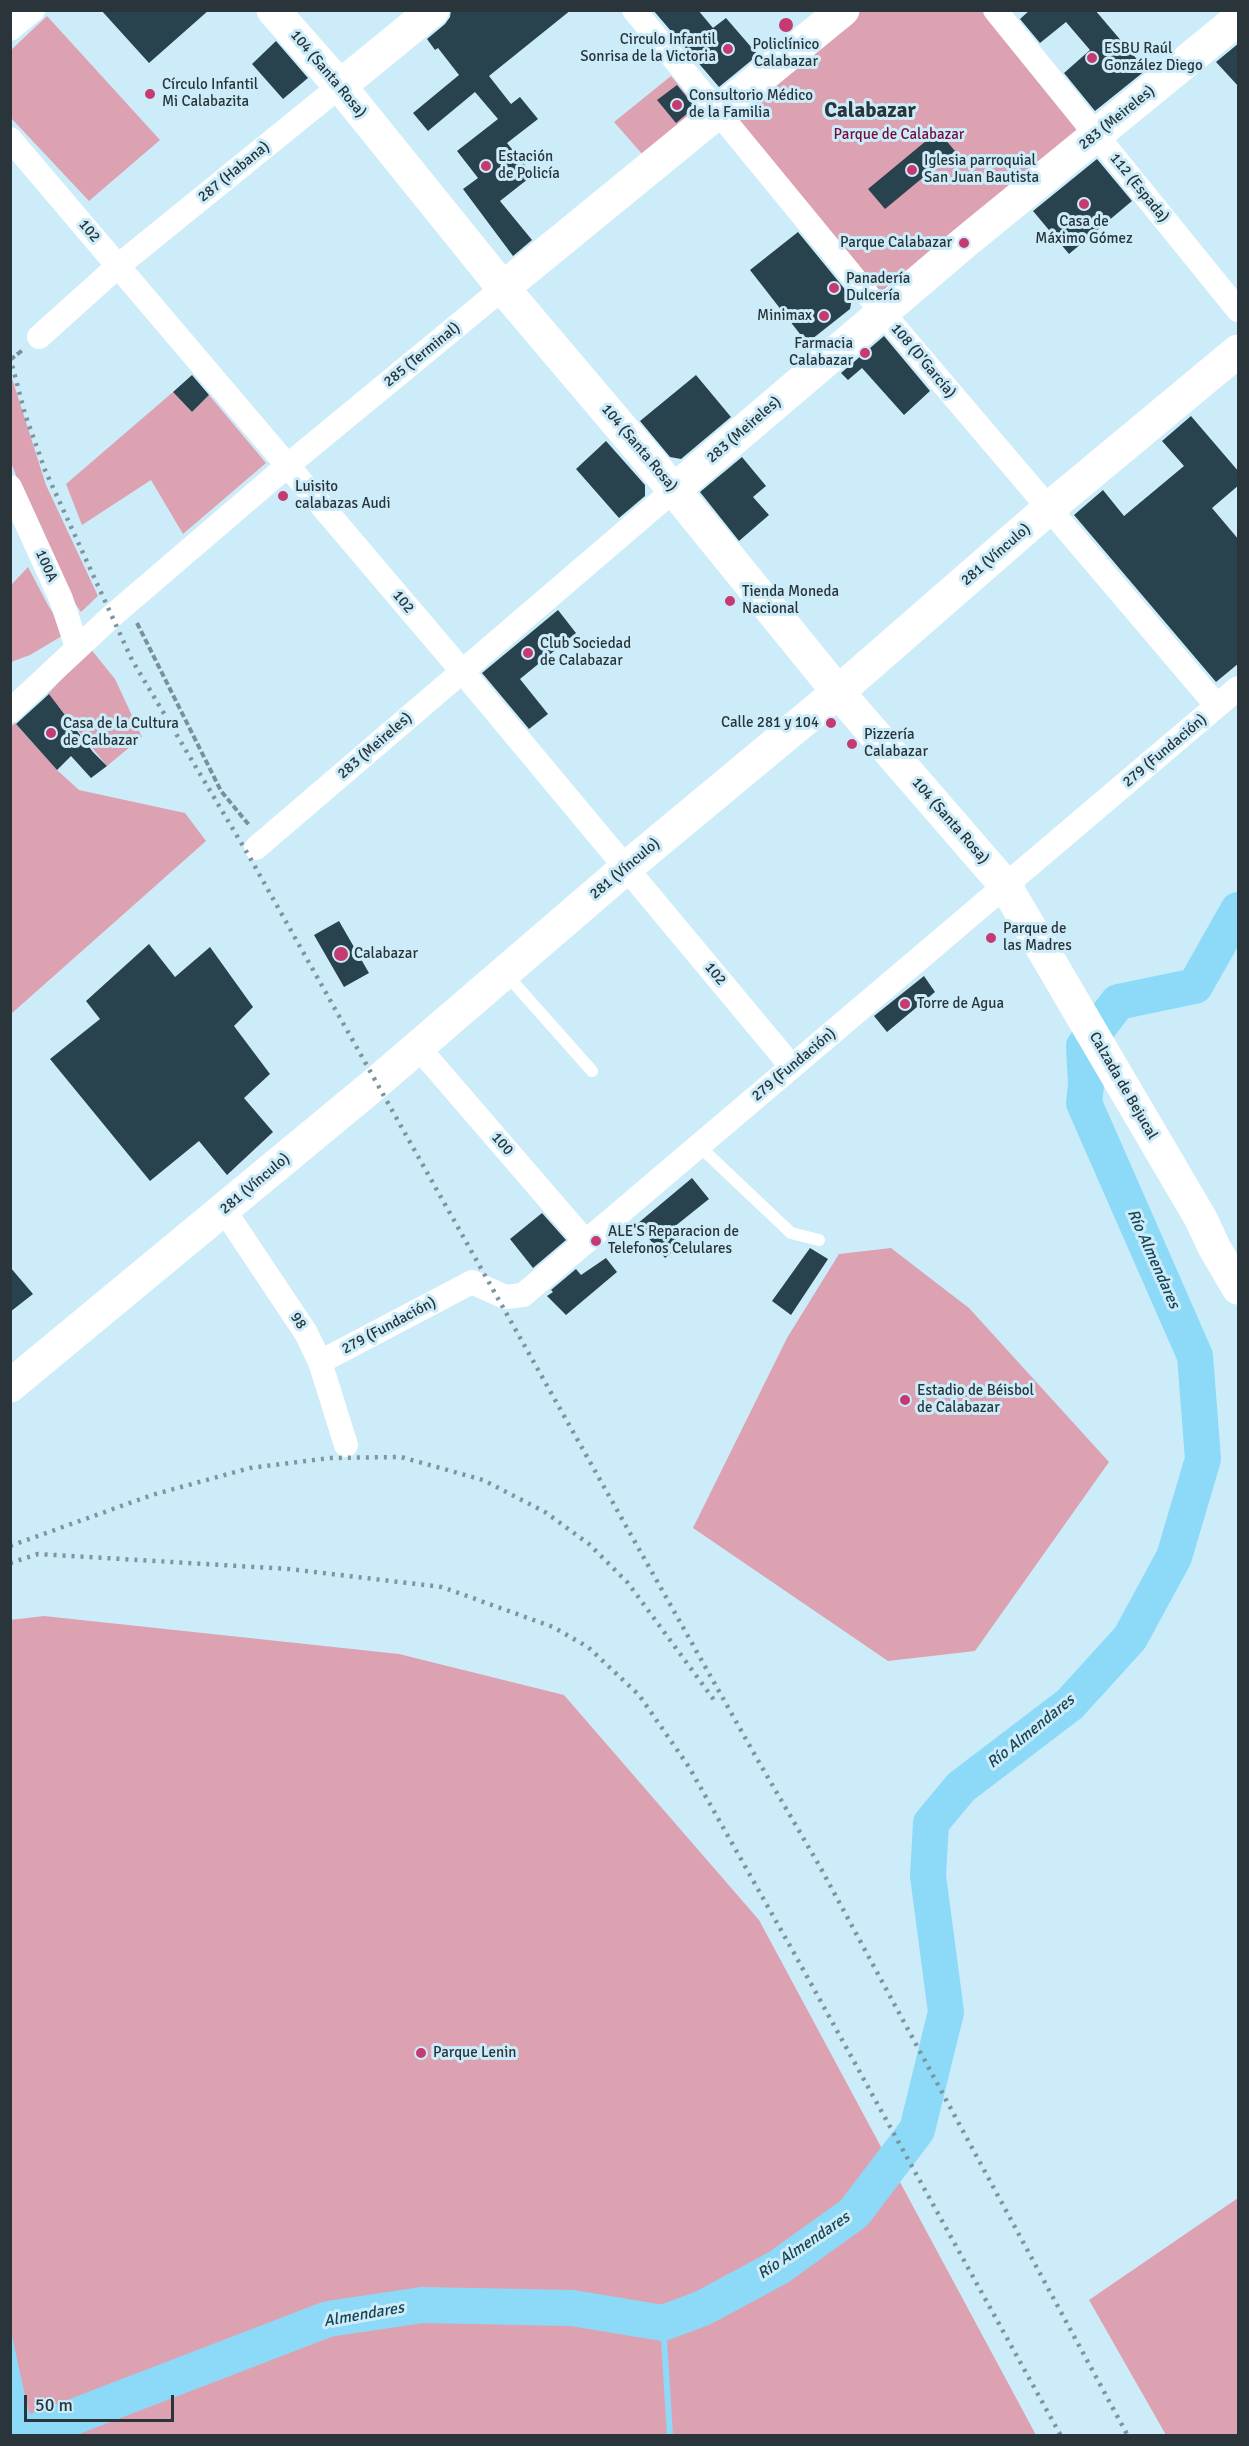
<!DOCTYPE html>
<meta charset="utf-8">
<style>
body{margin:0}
#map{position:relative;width:1249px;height:2446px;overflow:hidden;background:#cdecf9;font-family:Signika,sans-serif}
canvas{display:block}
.frame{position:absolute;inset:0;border:12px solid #29353a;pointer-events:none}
.scale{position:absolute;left:24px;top:2395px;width:150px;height:27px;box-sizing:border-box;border:3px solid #29353a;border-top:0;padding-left:8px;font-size:18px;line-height:21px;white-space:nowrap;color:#29353a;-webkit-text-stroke:4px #cdecf9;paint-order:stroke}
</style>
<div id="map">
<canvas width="1249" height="2446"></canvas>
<div class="frame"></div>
<div class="scale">50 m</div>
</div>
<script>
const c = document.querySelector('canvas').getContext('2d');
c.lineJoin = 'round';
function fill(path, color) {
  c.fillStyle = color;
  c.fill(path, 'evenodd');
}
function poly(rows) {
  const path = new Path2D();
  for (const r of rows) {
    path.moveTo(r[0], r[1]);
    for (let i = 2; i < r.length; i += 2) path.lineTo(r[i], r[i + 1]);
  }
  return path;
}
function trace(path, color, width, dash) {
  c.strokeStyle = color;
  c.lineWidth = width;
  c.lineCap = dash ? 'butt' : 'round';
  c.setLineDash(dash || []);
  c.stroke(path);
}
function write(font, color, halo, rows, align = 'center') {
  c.font = font + ' Signika,sans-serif';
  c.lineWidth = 6;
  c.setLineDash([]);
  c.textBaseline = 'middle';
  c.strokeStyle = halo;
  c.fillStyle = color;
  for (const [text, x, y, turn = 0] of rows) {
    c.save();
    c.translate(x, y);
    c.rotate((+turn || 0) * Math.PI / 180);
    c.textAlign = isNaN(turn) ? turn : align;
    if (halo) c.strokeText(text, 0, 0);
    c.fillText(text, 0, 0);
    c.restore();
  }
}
fill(poly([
 [843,11,995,11,1097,136,882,312,719,112],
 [47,16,160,140,89,201,11,118,11,50],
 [671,76,698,109,643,155,614,122],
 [10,372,46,485,98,596,81,612,62,584,44,549,12,465],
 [173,392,192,412,209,395,266,463,183,534,151,480,82,525,66,484],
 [28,567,49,607,67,633,30,655,11,662,11,585],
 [90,648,115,679,142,737,107,766,48,694],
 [15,723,57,770,79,790,185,813,206,841,11,1014,10,728],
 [891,1248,969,1308,1109,1462,975,1651,888,1661,693,1528,787,1338,839,1254],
 [44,1616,399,1654,564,1695,759,1920,1036,2435,11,2435,10,1620],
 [1238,2198,1238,2435,1166,2435,1089,2300]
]), '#dda2b2');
fill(poly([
 [10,2327,26,2400,35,2435,11,2435]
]), '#8ddaf8');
trace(poly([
 [663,2323,670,2436]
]), '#8ddaf8', 6);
trace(poly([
 [10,2429,34,2432,328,2319,422,2305,572,2308,663,2323,703,2308,779,2267,854,2213,917,2130,946,2012,928,1876,931,1823,961,1787,1070,1704,1130,1638,1174,1557,1203,1459,1195,1356,1084,1103,1086,1085,1084,1046,1118,1002,1195,986,1238,910]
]), '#8ddaf8', 36);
fill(poly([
 [101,10,209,10,149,63],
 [451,10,571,10,489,76,511,104,520,97,538,119,507,143,533,175,500,201,532,240,513,256,463,189,478,178,457,151,498,119,475,92,428,131,413,113,459,75,438,48,435,50,427,39,445,24,450,17],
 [653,10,698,10,713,28,726,18,758,55,719,87],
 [1030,10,1095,10,1146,70,1095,111,1064,73,1090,50,1066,22,1040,43,1020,19],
 [276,41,308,78,283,99,252,64],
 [1239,43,1239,87,1216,62],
 [677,85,695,107,676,123,657,100],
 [938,131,955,151,885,209,868,189],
 [1097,159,1132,201,1069,254,1033,211],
 [798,232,852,298,850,309,807,343,750,270],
 [884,336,930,391,904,415,862,368,848,380,841,373],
 [192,375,209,395,192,412,173,392],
 [696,375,731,417,681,459,670,457,640,421],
 [1191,416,1239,472,1239,485,1212,508,1239,540,1239,663,1216,682,1074,515,1103,490,1124,516,1184,466,1162,441],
 [606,441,645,485,645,496,619,518,576,469],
 [742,457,766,486,753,497,769,515,739,541,700,492],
 [558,610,576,633,520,679,548,714,529,729,482,673],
 [49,694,93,752,107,766,91,778,71,756,57,770,16,724],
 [339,921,369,973,344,987,314,935],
 [149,944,175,977,210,947,253,1007,234,1026,270,1074,244,1098,273,1132,227,1175,199,1141,150,1181,50,1059,100,1019,86,1001],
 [924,976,935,992,887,1032,874,1016],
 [692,1178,709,1199,669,1231,680,1245,665,1258,637,1224],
 [542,1213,566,1240,533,1268,510,1239],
 [810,1248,828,1259,791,1315,772,1301],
 [606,1258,617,1272,566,1315,547,1296,553,1292,551,1290,576,1269,581,1275],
 [10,1267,33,1294,10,1312]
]), '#29434e');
trace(poly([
 [10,360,24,349],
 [137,623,221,791,249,825]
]), '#7a9099', 4, [6, 3]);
trace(poly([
 [505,973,592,1071],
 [698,1145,791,1233,819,1240]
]), '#fff', 12);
trace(poly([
 [634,10,882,312,1217,706],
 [995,10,1238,310],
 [10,29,33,10],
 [10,139,462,671,792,1067],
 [39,337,118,266,340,86],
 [10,487,61,599,77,647],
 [10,711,112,616,287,466,503,288],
 [256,848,674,490],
 [417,1046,586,1242],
 [224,1210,306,1333,320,1362,346,1445],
 [320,1362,472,1282,505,1297,523,1295,1238,688]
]), '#fff', 24);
trace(poly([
 [273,10,340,86,503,288,674,490,838,692,1005,885,1201,1219,1214,1247,1238,1288],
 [340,86,433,10],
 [503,288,843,10],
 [674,490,964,243,1238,19],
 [10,1386,376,1083,626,868,838,692,1048,509,1238,351]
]), '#fff', 33);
trace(poly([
 [10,357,25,414,45,470,132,660,249,856,756,1757,819,1865,1128,2436],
 [10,1546,152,1495,250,1468,330,1458,401,1457,483,1480,545,1512,589,1544,628,1583,717,1704],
 [10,1563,38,1554,289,1569,442,1587,553,1627,588,1647,639,1695,689,1767,794,1953,1061,2436]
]), '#7f959e', 4.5, [3, 6]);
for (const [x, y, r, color] of [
 [786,25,8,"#c53a70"],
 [728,49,6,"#c53a70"],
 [1092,58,6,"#c53a70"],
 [150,94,6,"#c53a70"],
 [677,105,6,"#c53a70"],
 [486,166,6,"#c53a70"],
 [912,170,6,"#c53a70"],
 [1084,204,6,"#c53a70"],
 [964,243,6,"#c53a70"],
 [834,288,6,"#c53a70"],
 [824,316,6,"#c53a70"],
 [865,353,6,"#c53a70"],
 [283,496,6,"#c53a70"],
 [730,601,6,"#c53a70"],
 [528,653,6,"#c53a70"],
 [831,723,6,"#c53a70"],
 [51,733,6,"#c53a70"],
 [852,744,6,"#c53a70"],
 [991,938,6,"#c53a70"],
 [341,954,8,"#c53a70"],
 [905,1004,6,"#c53a70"],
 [596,1241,6,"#c53a70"],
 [905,1400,6,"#c53a70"],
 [421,2053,6,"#c53a70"]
]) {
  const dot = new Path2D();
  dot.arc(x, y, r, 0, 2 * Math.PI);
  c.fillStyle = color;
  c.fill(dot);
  trace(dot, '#cdecf9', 2);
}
write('15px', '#29353a', '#cdecf9', [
 ["Circulo Infantil",716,40,"right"],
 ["Sonrisa de la Victoria",716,57,"right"],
 ["Policlínico",786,45,"center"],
 ["Calabazar",786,62,"center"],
 ["ESBU Raúl",1104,49],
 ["González Diego",1104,66],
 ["Círculo Infantil",162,85],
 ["Mi Calabazita",162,102],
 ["Consultorio Médico",689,96],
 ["de la Familia",689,113],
 ["Estación",498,157],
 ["de Policía",498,174],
 ["Iglesia parroquial",924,161],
 ["San Juan Bautista",924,178],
 ["Casa de",1084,222,"center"],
 ["Máximo Gómez",1084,239,"center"],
 ["Parque Calabazar",952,243,"right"],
 ["Panadería",846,279],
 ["Dulcería",846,296],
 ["Minimax",812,316,"right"],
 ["Farmacia",853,344,"right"],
 ["Calabazar",853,361,"right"],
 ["Luisito",295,487],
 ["calabazas Audi",295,504],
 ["Tienda Moneda",742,592],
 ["Nacional",742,609],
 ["Club Sociedad",540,644],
 ["de Calabazar",540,661],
 ["Calle 281 y 104",819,723,"right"],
 ["Casa de la Cultura",63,724],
 ["de Calbazar",63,741],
 ["Pizzería",864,735],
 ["Calabazar",864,752],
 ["Parque de",1003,929],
 ["las Madres",1003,946],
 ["Calabazar",354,954],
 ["Torre de Agua",917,1004],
 ["ALE'S Reparacion de",608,1232],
 ["Telefonos Celulares",608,1249],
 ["Estadio de Béisbol",917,1391],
 ["de Calabazar",917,1408],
 ["Parque Lenin",433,2053]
], 'left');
write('15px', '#29353a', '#cdecf9', [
 ["104 (Santa Rosa)",328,74,50],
 ["283 (Meireles)",1117,118,-39],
 ["287 (Habana)",234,172,-39],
 ["112 (Espada)",1139,188,51],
 ["102",89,231,50],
 ["285 (Terminal)",422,355,-39],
 ["108 (D'García)",923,361,50],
 ["283 (Meireles)",744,430,-41],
 ["104 (Santa Rosa)",639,448,50],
 ["281 (Vínculo)",996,555,-41],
 ["100A",46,566,66],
 ["102",403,602,50],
 ["283 (Meireles)",375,746,-41],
 ["279 (Fundación)",1165,751,-40],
 ["104 (Santa Rosa)",950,821,49],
 ["281 (Vínculo)",625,869,-40],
 ["102",715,974,50],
 ["279 (Fundación)",794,1065,-40],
 ["Calzada de Bejucal",1123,1086,60],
 ["100",502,1144,49],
 ["281 (Vínculo)",255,1184,-40],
 ["98",298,1321,57],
 ["279 (Fundación)",389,1326,-28]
]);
write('15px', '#740c3b', '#cdecf9', [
 ["Parque de Calabazar",899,135]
]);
write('italic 16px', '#184554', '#cdecf9', [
 ["Río Almendares",1153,1259,66],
 ["Río Almendares",1031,1732,-39],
 ["Río Almendares",804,2246,-34],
 ["Almendares",364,2315,-10]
]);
write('bold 21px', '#29353a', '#cdecf9', [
 ["Calabazar",870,111]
]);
</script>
